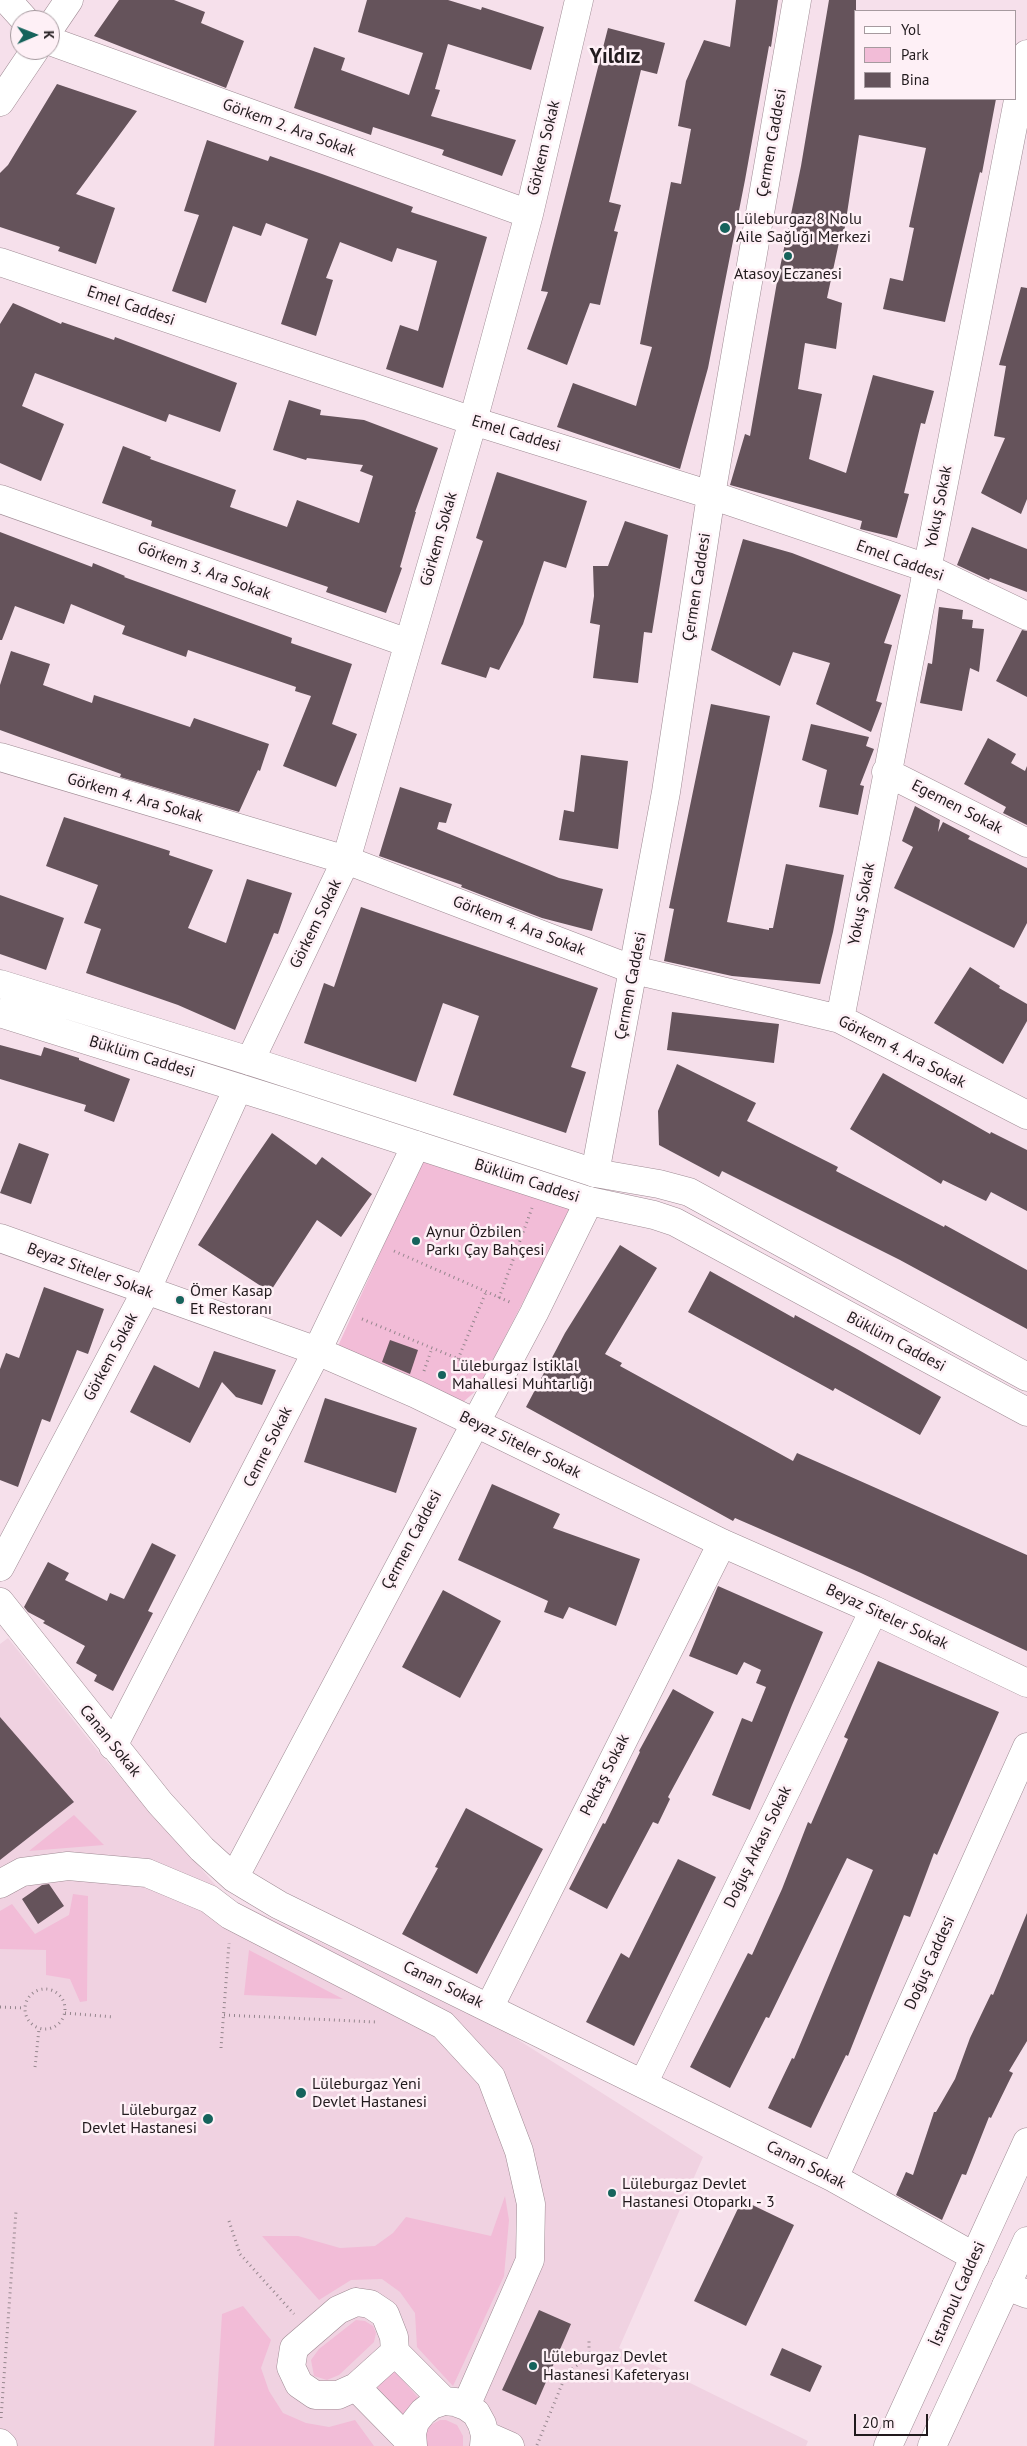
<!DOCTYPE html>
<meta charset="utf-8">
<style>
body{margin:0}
#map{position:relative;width:1027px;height:2446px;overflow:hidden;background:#f6e0eb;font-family:"PT Sans",sans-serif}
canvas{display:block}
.legend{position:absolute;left:854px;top:10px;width:162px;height:90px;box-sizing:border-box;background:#fef0f6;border:1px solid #a69a9f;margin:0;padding:6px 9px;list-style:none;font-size:15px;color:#211a1d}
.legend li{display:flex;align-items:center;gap:10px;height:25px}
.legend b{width:25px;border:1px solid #a69a9f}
.north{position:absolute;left:10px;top:10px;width:50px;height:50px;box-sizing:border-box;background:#fef0f6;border:1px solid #a69a9f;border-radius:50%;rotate:89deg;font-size:14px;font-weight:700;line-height:20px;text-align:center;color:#211a1d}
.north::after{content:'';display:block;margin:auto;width:18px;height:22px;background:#16635c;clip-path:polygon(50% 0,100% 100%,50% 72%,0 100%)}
.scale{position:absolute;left:854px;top:2414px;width:74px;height:22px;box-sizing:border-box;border:2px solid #211a1d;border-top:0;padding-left:6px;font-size:15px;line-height:18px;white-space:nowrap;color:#211a1d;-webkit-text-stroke:4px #fef0f6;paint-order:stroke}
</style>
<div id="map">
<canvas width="1027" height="2446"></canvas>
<ul class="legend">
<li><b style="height:6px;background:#fff"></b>Yol</li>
<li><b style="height:14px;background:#f2bcd7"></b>Park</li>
<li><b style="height:14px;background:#65535b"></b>Bina</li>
</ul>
<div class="north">K</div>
<div class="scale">20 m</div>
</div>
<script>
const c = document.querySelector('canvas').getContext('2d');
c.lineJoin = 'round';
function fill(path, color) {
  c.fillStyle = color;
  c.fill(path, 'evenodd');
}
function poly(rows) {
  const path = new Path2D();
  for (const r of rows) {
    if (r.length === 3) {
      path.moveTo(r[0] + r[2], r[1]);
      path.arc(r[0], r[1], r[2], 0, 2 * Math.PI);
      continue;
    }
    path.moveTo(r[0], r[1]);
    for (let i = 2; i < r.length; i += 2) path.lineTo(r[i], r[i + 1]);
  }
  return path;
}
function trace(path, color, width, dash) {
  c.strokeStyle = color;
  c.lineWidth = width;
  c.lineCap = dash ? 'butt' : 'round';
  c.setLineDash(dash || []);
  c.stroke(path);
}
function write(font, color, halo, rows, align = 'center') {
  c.font = font + ' "PT Sans",sans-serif';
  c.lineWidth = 5;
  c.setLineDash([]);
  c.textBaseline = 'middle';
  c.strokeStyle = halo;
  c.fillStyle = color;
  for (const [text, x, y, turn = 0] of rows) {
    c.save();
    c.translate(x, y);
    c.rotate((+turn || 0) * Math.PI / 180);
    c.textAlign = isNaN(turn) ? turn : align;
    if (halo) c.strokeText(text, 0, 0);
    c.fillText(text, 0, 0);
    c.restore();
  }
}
fill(poly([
 [8,1638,101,1755,226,1897,501,2029,703,2157,619,2348,808,2441,806,2446,0,2446,0,1644]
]), '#f0d2e1');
fill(poly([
 [424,1156,572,1207,478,1389,462,1403,338,1346],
 [74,1815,104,1845,29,1851],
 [73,1894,88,1896,87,2001,80,2002,70,1979,46,1975,46,1950,0,1949,0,1911,12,1904,35,1934,69,1915],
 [249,1950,343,1999,244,1995],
 [505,2196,509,2220,504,2276,453,2386,417,2347,415,2313,400,2292,382,2279,351,2280,319,2300,262,2236,298,2236,340,2248,375,2246,393,2233,406,2217,491,2236],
 [243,2306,271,2340,261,2368,269,2391,283,2413,306,2423,329,2427,355,2420,374,2446,214,2446,222,2314],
 [356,2320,365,2321,373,2326,376,2333,374,2342,339,2375,327,2380,314,2376,311,2360,319,2349],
 [392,2368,422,2402,405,2418,375,2385],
 [440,2420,446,2420,457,2425,463,2436,463,2446,425,2446,425,2432,429,2426]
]), '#f2bcd7');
fill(poly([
 [119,0,174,0,205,12,201,23,244,41,226,88,94,36],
 [367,0,448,0,481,10,482,7,544,27,531,70,448,44,435,89,440,90,431,116,516,140,502,176,442,155,444,150,373,127,371,135,294,108,314,47,345,58,341,70,409,95,423,53,358,32],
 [736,0,778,0,771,47,769,46,745,180,708,368,680,469,557,427,573,383,636,406,652,347,640,344,671,182,681,184,691,129,678,126,686,81,704,40,730,47],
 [829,0,856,0,856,99,996,99,982,173,980,172,945,322,883,309,890,278,903,281,914,228,909,227,926,148,859,135,844,233,841,233,827,298,842,303,836,349,805,343,798,389,822,394,809,459,846,473,873,375,934,391,925,424,921,423,904,493,909,494,897,538,860,529,862,521,730,485,745,434,750,436,777,282,801,166],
 [608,28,665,43,657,74,641,70,609,202,621,205,614,231,618,232,600,305,590,303,567,365,527,349,548,292,541,291],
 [57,84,137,111,76,194,115,208,96,264,58,251,60,247,0,227,0,173,8,165],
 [207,140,268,161,270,156,322,174,413,207,411,212,487,237,443,388,386,369,400,325,418,331,437,261,397,248,392,262,340,242,326,278,333,280,316,336,281,324,308,239,266,223,261,236,233,226,206,303,172,291,199,215,184,211],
 [1021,287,1027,288,1027,499,1021,514,981,493,1005,438,994,436,1006,366,999,365],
 [13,303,61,324,62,322,114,340,115,337,237,383,220,432,169,414,166,422,35,373,22,406,64,424,41,481,0,463,0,324],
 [289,400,321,410,320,415,364,420,438,448,415,512,416,512,400,567,402,568,386,613,326,592,328,587,151,526,152,521,102,503,123,446,151,457,150,459,236,490,230,507,287,527,297,500,359,523,373,476,360,471,363,465,307,458,306,460,273,450],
 [497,472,587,501,566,568,544,561,523,624,499,670,490,667,486,678,441,664,483,541,476,538],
 [625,521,668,535,652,633,644,632,638,683,593,678,600,625,590,623,594,596,593,566,608,566],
 [972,527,1027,549,1027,592,990,578,989,580,957,565],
 [0,532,92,567,93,563,125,576,124,577,292,638,291,643,352,664,332,724,357,734,336,787,283,766,311,696,295,691,296,687,188,650,186,657,122,634,125,626,71,604,64,624,15,606,2,640,0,640],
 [743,539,792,553,901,595,884,643,892,645,876,701,882,703,871,732,816,704,830,663,793,652,780,686,711,650],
 [939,607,963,610,962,619,973,620,972,628,984,629,979,672,970,668,962,711,920,703,928,663,932,664],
 [1022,630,1027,631,1027,697,996,681],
 [11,651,50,664,43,685,92,703,94,695,190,727,194,718,269,744,260,771,258,770,239,812,120,777,121,774,0,730,0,685],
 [711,704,770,716,727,922,769,930,769,928,773,928,786,864,844,875,833,932,820,984,732,976,664,961,674,909,669,908],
 [811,724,869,737,866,746,874,749,860,785,864,786,858,815,819,807,827,770,802,760],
 [988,738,1016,754,1011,763,1025,771,1027,766,1027,825,1003,813,1006,807,964,784],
 [581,755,628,761,618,849,559,840,564,810,574,812],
 [400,787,452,804,446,823,439,822,437,829,559,878,603,889,592,931,542,918,461,887,462,885,379,856],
 [915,806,940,820,938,832,943,822,970,836,968,839,1027,868,1027,923,1014,948,894,888,913,847,902,841],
 [64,817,170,851,169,855,213,870,188,928,226,943,247,879,292,893,278,934,274,933,235,1030,178,1005,86,973,101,929,84,923,98,885,46,866],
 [0,895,64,918,46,970,0,954],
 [361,907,598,988,571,1067,586,1072,566,1133,453,1095,479,1016,443,1003,416,1082,304,1043,324,983,334,987],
 [970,967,1000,986,999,988,1027,1004,1027,1021,1003,1064,934,1023],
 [672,1012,779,1024,774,1063,667,1050],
 [0,1045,41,1056,44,1047,79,1058,79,1060,130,1079,114,1122,84,1111,86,1105,0,1079],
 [677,1064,756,1103,747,1121,838,1167,836,1171,944,1227,945,1225,1027,1270,1027,1329,900,1260,722,1171,719,1177,659,1145,658,1111],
 [883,1073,990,1134,991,1132,1027,1150,1027,1211,991,1192,986,1201,943,1180,941,1184,850,1129],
 [272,1133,316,1165,322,1157,372,1194,341,1237,317,1220,270,1292,198,1245,243,1175],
 [19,1143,49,1154,31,1204,0,1193],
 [620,1245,657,1268,605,1354,622,1363,620,1366,793,1461,797,1453,1027,1555,1027,1651,861,1573,735,1518,733,1521,526,1407,565,1333],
 [710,1271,794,1318,795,1315,857,1349,941,1397,920,1435,835,1388,833,1391,688,1312],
 [44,1287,104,1309,88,1354,77,1350,50,1422,42,1419,18,1487,0,1480,0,1369,6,1353,19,1358],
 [390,1340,418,1350,410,1374,382,1362],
 [214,1351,276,1370,262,1405,236,1397,222,1382,190,1443,130,1412,154,1365,199,1388],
 [325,1398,417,1428,396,1493,304,1462],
 [492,1484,560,1514,553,1528,640,1559,616,1626,569,1607,563,1619,544,1612,548,1601,458,1560],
 [152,1543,176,1555,148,1611,153,1613,113,1691,94,1681,97,1675,76,1663,85,1646,43,1623,45,1621,28,1612,24,1607,48,1562,69,1573,65,1580,107,1601,110,1593,124,1599],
 [718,1586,823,1632,792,1705,750,1810,712,1795,742,1718,752,1722,766,1687,756,1683,761,1670,744,1662,737,1675,689,1656],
 [443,1590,501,1621,460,1698,402,1667],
 [878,1661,999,1712,937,1855,934,1853,910,1917,904,1915,848,2056,846,2055,811,2128,768,2108,792,2058,794,2059,873,1870,847,1858,769,2018,766,2017,730,2088,690,2067,748,1953,752,1955,782,1889,808,1822,811,1824,848,1739,844,1737],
 [673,1689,714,1712,668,1797,670,1799,658,1824,653,1822,607,1909,569,1889,603,1823,605,1824,640,1752,639,1751],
 [0,1717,74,1802,0,1860],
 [466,1808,543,1849,477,1974,402,1934,438,1868,435,1867],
 [678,1859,716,1877,634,2046,586,2022,621,1953,629,1958],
 [49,1884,64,1906,38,1924,22,1899,42,1885],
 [1027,1913,1027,2041,1009,2071,1013,2073,991,2118,989,2117,966,2175,962,2174,942,2220,896,2195,906,2172,913,2175,934,2112,936,2112,955,2079,970,2038,991,1994,993,1995],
 [742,2200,794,2225,746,2326,694,2301],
 [539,2310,571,2324,536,2405,502,2390],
 [782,2348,822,2366,810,2392,770,2375]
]), '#65535b');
const minor = poly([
 [7,0,25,20],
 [50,28,69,0],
 [50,41,529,214],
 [0,102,35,50],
 [0,262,473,421,711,495,927,568,1027,616],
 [0,499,408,643],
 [0,757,346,860,634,970,840,1019,1027,1115],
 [886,772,1027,843],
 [840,1019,1027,54],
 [250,1061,346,860,473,421,529,214,579,0],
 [595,1173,666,792,711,495,797,0],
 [0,1238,317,1351,416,1394,722,1543,874,1610,1027,1683],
 [0,1567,146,1291,238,1088],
 [0,1602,160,1803,202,1849,234,1878,279,1905,834,2178,975,2257],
 [113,1746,317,1351,416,1145],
 [234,1878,534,1313,589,1201],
 [0,1884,22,1872,68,1866,147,1873,209,1899,230,1915,443,2025,491,2077,519,2151,531,2204,530,2260,466,2406],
 [489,2008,722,1543],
 [643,2084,874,1610],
 [834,2178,1027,1747],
 [1006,2286,1027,2294],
 [356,2302,370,2304,385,2314,394,2337,395,2352,356,2387,338,2395,315,2395,299,2384,291,2367,294,2348,338,2310,356,2302],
 [395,2352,444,2401],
 [356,2387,413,2445],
 [485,2435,510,2446],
 [0,2443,3,2446],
 [413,2446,412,2433,415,2422,423,2412,432,2405,444,2401,455,2402,466,2406,476,2413,482,2424,485,2435,484,2446]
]);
const major = poly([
 [0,984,250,1061,595,1173,659,1184,689,1192,1027,1377],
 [0,1013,284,1102,589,1201,654,1215,675,1222,1027,1412]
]);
const highway = poly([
 [888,2446,1027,2142],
 [932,2446,1027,2241]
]);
trace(minor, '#9f8b94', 29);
trace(major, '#9f8b94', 29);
trace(highway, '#9f8b94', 29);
trace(poly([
 [394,1251,512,1303],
 [499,1298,532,1208],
 [362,1319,478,1367],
 [458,1359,486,1292],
 [424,1371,432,1348],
 [45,2009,20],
 [0,2007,24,2008],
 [65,2013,114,2017],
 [224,2015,377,2022],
 [221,2048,229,1943],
 [35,2067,39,2029],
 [229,2221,240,2254,294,2314],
 [1,2418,16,2211],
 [537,2445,567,2372,589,2357,589,2338]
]), '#95868d', 3, [1, 4]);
trace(minor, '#fff', 28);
trace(major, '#fff', 28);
trace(highway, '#fff', 28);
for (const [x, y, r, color] of [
 [725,228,6,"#16635c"],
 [788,256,5,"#16635c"],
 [416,1241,5,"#16635c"],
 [180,1300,5,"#16635c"],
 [442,1375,5,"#16635c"],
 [301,2093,6,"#16635c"],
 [208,2119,6,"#16635c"],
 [612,2193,5,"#16635c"],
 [533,2366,5,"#16635c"]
]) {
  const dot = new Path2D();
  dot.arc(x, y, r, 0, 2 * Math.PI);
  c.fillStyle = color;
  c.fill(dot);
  trace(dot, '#fef0f6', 2);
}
write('16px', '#211a1d', '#fef0f6', [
 ["Görkem 2. Ara Sokak",289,128,20],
 ["Çermen Caddesi",772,143,-80],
 ["Görkem Sokak",544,148,-77],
 ["Emel Caddesi",131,306,19],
 ["Emel Caddesi",516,434,17],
 ["Yokuş Sokak",939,507,-79],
 ["Görkem Sokak",439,539,-74],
 ["Emel Caddesi",900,561,20],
 ["Görkem 3. Ara Sokak",204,571,20],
 ["Çermen Caddesi",697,587,-81],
 ["Görkem 4. Ara Sokak",135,798,16],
 ["Egemen Sokak",957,807,27],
 ["Yokuş Sokak",862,904,-79],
 ["Görkem Sokak",316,924,-64],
 ["Görkem 4. Ara Sokak",519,926,21],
 ["Çermen Caddesi",631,986,-79],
 ["Görkem 4. Ara Sokak",902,1052,27],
 ["Büklüm Caddesi",142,1057,17],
 ["Büklüm Caddesi",527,1181,18],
 ["Beyaz Siteler Sokak",90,1271,20],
 ["Büklüm Caddesi",896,1342,28],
 ["Görkem Sokak",111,1357,-62],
 ["Beyaz Siteler Sokak",520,1445,26],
 ["Cemre Sokak",268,1447,-63],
 ["Çermen Caddesi",412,1540,-62],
 ["Beyaz Siteler Sokak",887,1617,25],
 ["Canan Sokak",110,1741,51],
 ["Pektaş Sokak",605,1775,-63],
 ["Doğuş Arkası Sokak",758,1847,-64],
 ["Doğuş Caddesi",930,1963,-66],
 ["Canan Sokak",443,1985,26],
 ["Canan Sokak",806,2165,27],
 ["İstanbul Caddesi",958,2294,-66]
]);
write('16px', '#211a1d', '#fef0f6', [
 ["Lüleburgaz 8 Nolu",736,219],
 ["Aile Sağlığı Merkezi",736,237],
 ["Atasoy Eczanesi",788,274,"center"],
 ["Aynur Özbilen",426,1232],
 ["Parkı Çay Bahçesi",426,1250],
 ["Ömer Kasap",190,1291],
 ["Et Restoranı",190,1309],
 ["Lüleburgaz İstiklal",452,1366],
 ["Mahallesi Muhtarlığı",452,1384],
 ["Lüleburgaz Yeni",312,2084],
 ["Devlet Hastanesi",312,2102],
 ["Lüleburgaz",197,2110,"right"],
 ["Devlet Hastanesi",197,2128,"right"],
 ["Lüleburgaz Devlet",622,2184],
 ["Hastanesi Otoparkı - 3",622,2202],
 ["Lüleburgaz Devlet",543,2357],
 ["Hastanesi Kafeteryası",543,2375]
], 'left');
write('bold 21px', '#211a1d', '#fef0f6', [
 ["Yıldız",615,57]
]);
</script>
